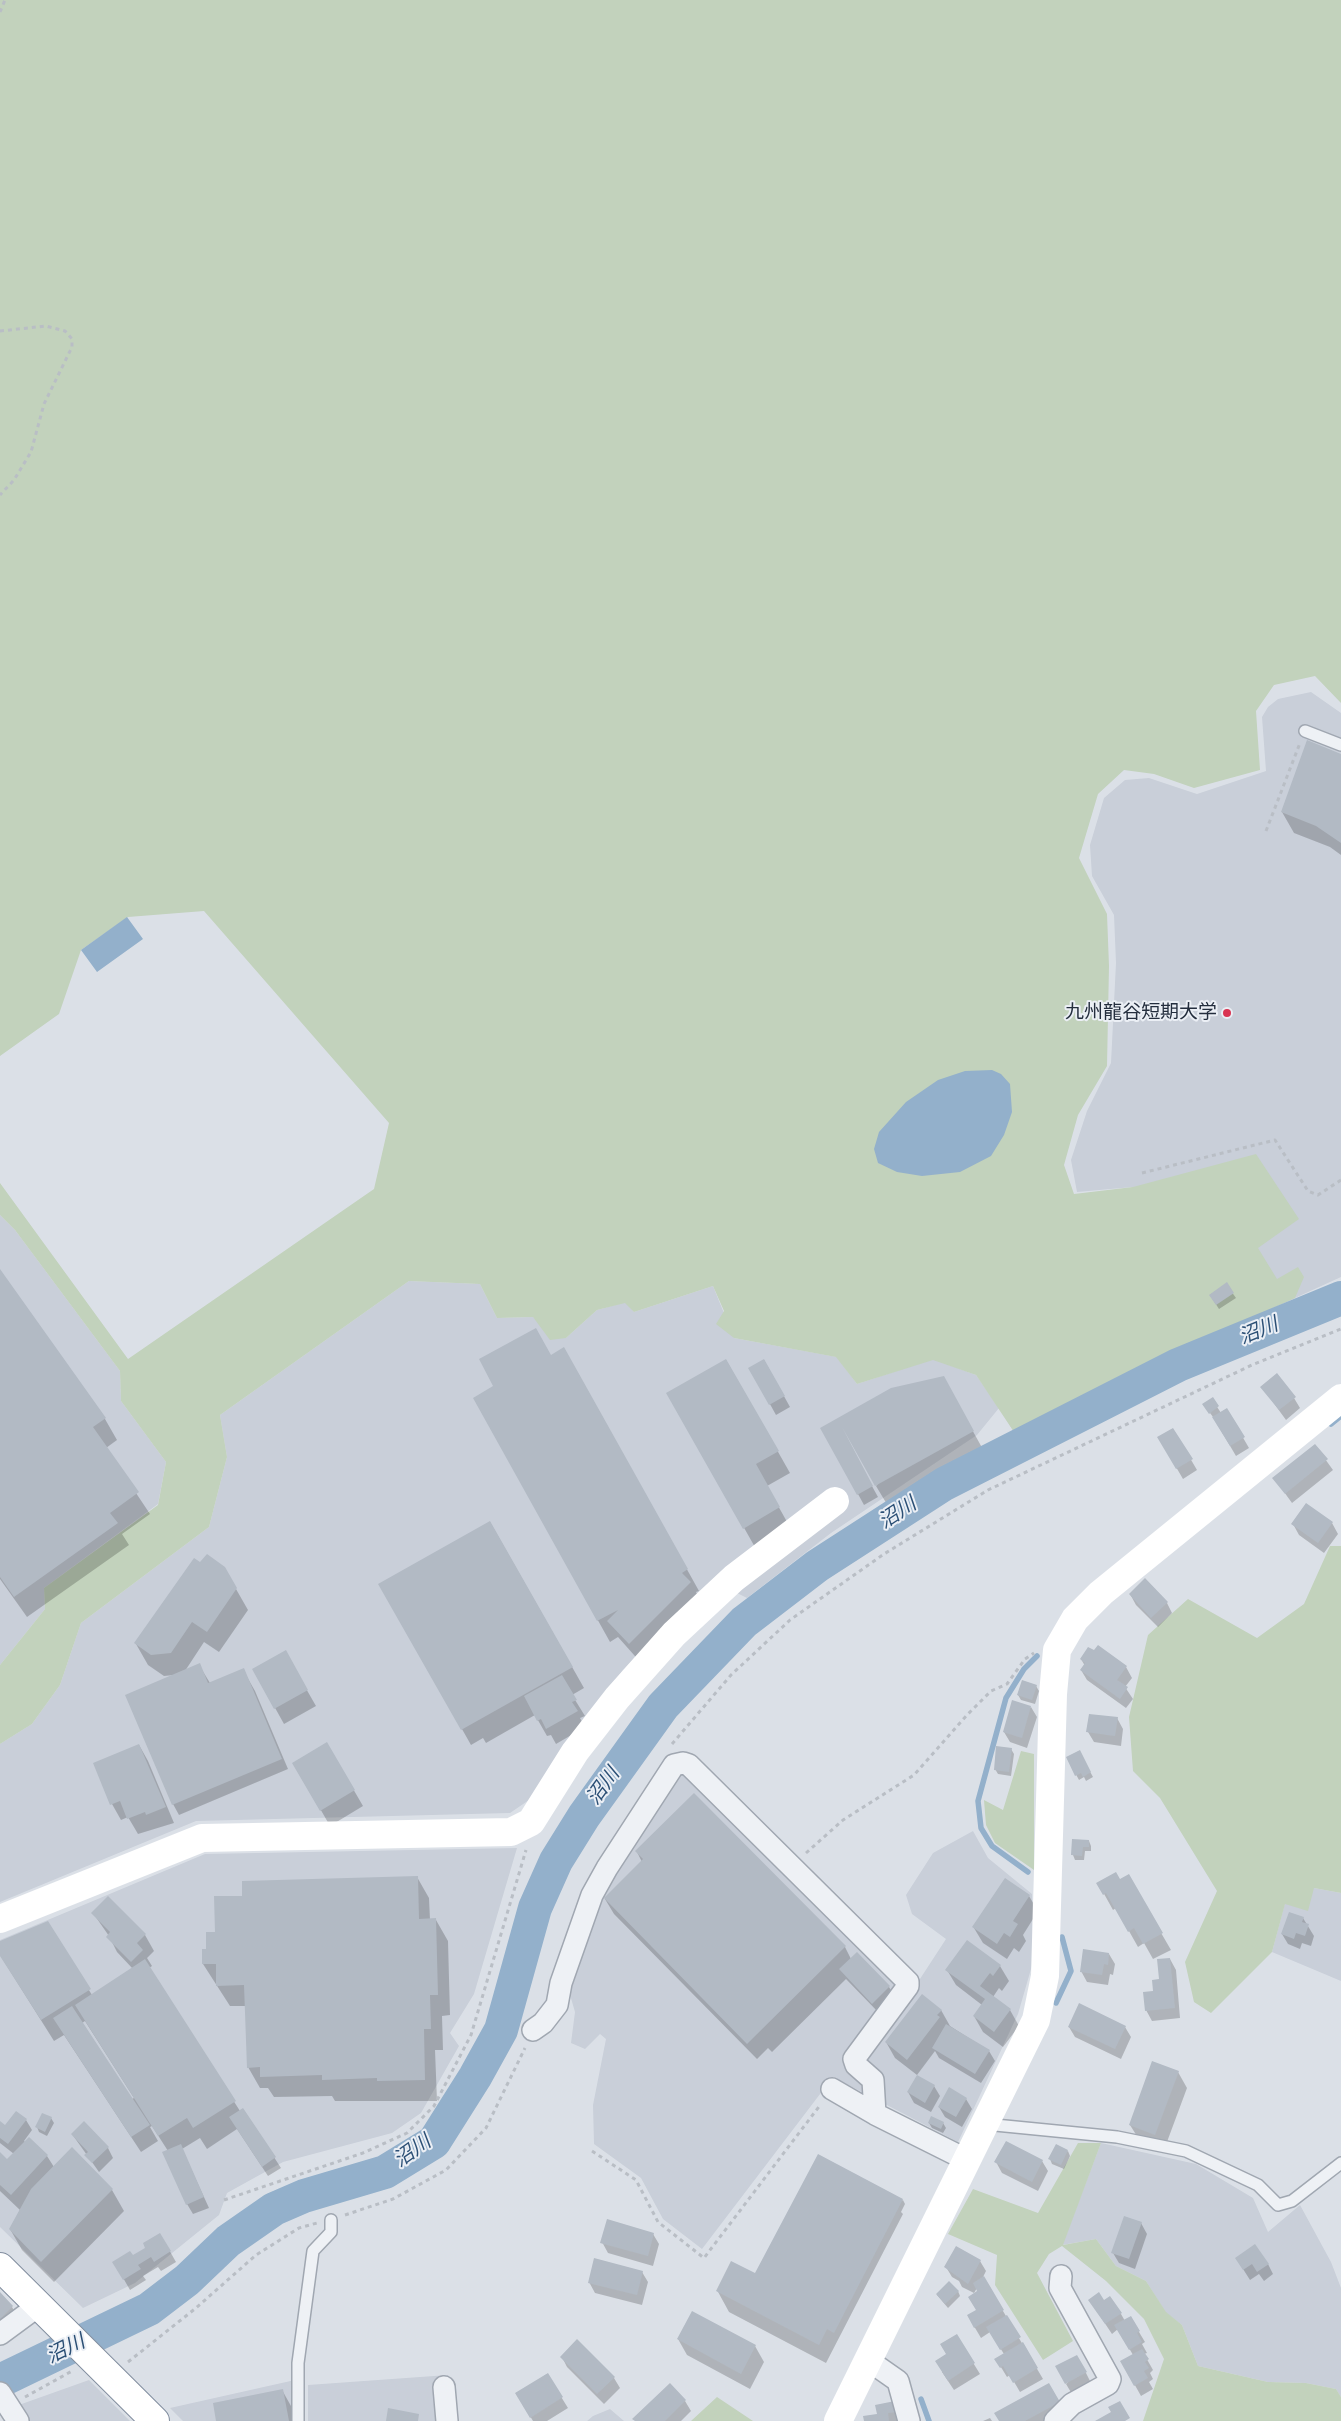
<!DOCTYPE html>
<meta charset="utf-8">
<style>
body{margin:0}
canvas{display:block;background:#dbe0e7}
</style>
<canvas width="1341" height="2421"></canvas>
<script>
const c = document.querySelector('canvas').getContext('2d');
c.lineJoin = 'round';
function fill(path, color) {
  c.fillStyle = color;
  c.fill(path, 'evenodd');
}
function poly(rows) {
  const path = new Path2D();
  for (const r of rows) {
    path.moveTo(r[0], r[1]);
    for (let i = 2; i < r.length; i += 2) path.lineTo(r[i], r[i + 1]);
  }
  return path;
}
function trace(path, color, width, dash) {
  c.strokeStyle = color;
  c.lineWidth = width;
  c.lineCap = dash ? 'butt' : 'round';
  c.setLineDash(dash || []);
  c.stroke(path);
}
function write(font, color, halo, rows, align = 'center') {
  c.font = font + ' "Titillium Web","Noto Sans JP",sans-serif';
  c.lineWidth = 4;
  c.setLineDash([]);
  c.textBaseline = 'middle';
  c.strokeStyle = halo;
  c.fillStyle = color;
  for (const [text, x, y, turn = 0] of rows) {
    c.save();
    c.translate(x, y);
    c.rotate((+turn || 0) * Math.PI / 180);
    c.textAlign = isNaN(turn) ? turn : align;
    if (halo) c.strokeText(text, 0, 0);
    c.fillText(text, 0, 0);
    c.restore();
  }
}
fill(poly([
 [1311,692,1341,713,1341,1277,1262,1313,1230,1335,1014,1432,999,1408,977,1435,831,1533,747,1598,713,1581,623,1670,529,1800,510,1813,196,1821,0,1902,0,1744,32,1724,60,1685,81,1623,209,1527,227,1457,220,1415,409,1281,480,1284,497,1318,533,1317,566,1338,597,1310,626,1302,634,1312,713,1286,734,1338,837,1357,857,1384,933,1359,976,1375,999,1408,1133,1187,1077,1192,1071,1160,1087,1111,1111,1063,1116,963,1114,915,1092,876,1090,845,1104,798,1125,780,1149,778,1197,794,1266,771,1262,717,1268,707,1278,699],
 [0,1215,15,1230,120,1371,121,1401,166,1462,158,1504,44,1588,45,1609,0,1665],
 [690,1773,918,1982,946,1939,912,1914,906,1895,933,1853,973,1831,988,1858,1032,1894,1033,1962,1018,2014,958,2142,833,2077,702,2249,663,2219,641,2178,594,2144,593,2105,606,2039,600,2034,585,2049,571,2043,575,2012,568,1988,596,1895,677,1775],
 [517,1848,474,1994,450,2033,459,2046,421,2113,392,2133,283,2162,227,2193,219,2215,135,2283,83,2308,0,2227,0,1940,205,1854],
 [1314,1888,1341,1893,1341,1981,1272,1952,1285,1903],
 [1101,2143,1196,2164,1253,2198,1268,2232,1300,2205,1331,2262,1341,2288,1341,2397,1336,2389,1306,2383,1268,2382,1198,2366,1182,2325,1166,2313,1146,2281,1116,2266,1096,2239,1062,2245],
 [448,2375,457,2409,456,2421,308,2421,308,2385],
 [89,2380,130,2421,27,2421,16,2406],
 [295,2380,294,2421,183,2421,170,2408],
 [610,2409,624,2421,587,2421,593,2416]
]), '#c9cfd9');
fill(poly([
 [0,0,1341,0,1341,703,1315,676,1274,685,1256,711,1260,770,1194,788,1154,774,1124,770,1098,794,1079,858,1107,914,1109,966,1107,1066,1078,1115,1064,1165,1074,1194,1133,1187,1256,1154,1299,1219,1258,1248,1277,1279,1298,1267,1304,1277,1295,1298,1262,1313,1230,1335,1014,1432,976,1375,933,1360,857,1384,836,1357,734,1338,716,1324,724,1311,713,1286,634,1312,625,1303,597,1310,566,1338,550,1340,533,1317,497,1318,480,1284,409,1281,220,1415,227,1457,209,1527,81,1623,60,1685,32,1724,0,1744,0,1665,45,1609,44,1588,158,1505,166,1462,121,1401,120,1371,15,1230,0,1215,0,1183,128,1359,374,1189,389,1123,204,911,128,917,81,950,59,1014,0,1056],
 [1330,1546,1341,1546,1341,1893,1314,1888,1308,1911,1285,1904,1272,1952,1211,2013,1194,2002,1185,1962,1217,1891,1160,1798,1133,1771,1129,1717,1148,1635,1188,1599,1257,1638,1304,1604],
 [1021,1751,1034,1754,1034,1870,995,1843,986,1825,984,1800,1003,1810],
 [1078,2143,1101,2143,1063,2245,1096,2239,1116,2266,1146,2281,1166,2312,1182,2325,1198,2366,1268,2382,1306,2383,1336,2389,1341,2397,1341,2421,1143,2421,1164,2359,1144,2319,1106,2281,1062,2246,1049,2254,1037,2273,1073,2341,1043,2360,995,2285,997,2255,948,2234,973,2189,1038,2213],
 [717,2397,753,2421,691,2421]
]), '#c2d2bc');
fill(poly([
 [127,917,143,939,97,972,81,950],
 [992,1070,1001,1074,1010,1084,1012,1112,1004,1135,991,1156,960,1172,922,1176,897,1172,878,1163,874,1149,879,1132,906,1102,938,1080,965,1071]
]), '#93b0cb');
fill(poly([
 [1341,756,1341,855,1330,847,1294,833,1282,812],
 [0,1272,105,1419,117,1440,106,1448,150,1514,122,1534,129,1545,27,1617,0,1579],
 [1226,1284,1236,1298,1219,1309,1210,1295],
 [551,1357,576,1370,699,1591,696,1592,702,1604,642,1664,618,1637,610,1642,474,1398],
 [726,1360,790,1473,767,1486,791,1529,756,1549,668,1393],
 [764,1360,790,1407,776,1415,750,1368],
 [1262,1387,1294,1398,1300,1408,1286,1420],
 [955,1399,985,1453,888,1506,876,1486],
 [1212,1399,1221,1413,1227,1410,1249,1448,1236,1456,1213,1417,1207,1409],
 [836,1421,878,1497,864,1505,822,1428],
 [1173,1429,1197,1470,1183,1479,1159,1438],
 [1315,1445,1333,1470,1292,1503,1274,1478],
 [490,1522,584,1688,572,1695,585,1716,580,1718,585,1727,556,1744,551,1735,547,1736,535,1715,486,1743,483,1738,471,1745,380,1584],
 [1332,1523,1338,1534,1324,1553,1299,1535,1293,1524],
 [201,1564,224,1568,248,1610,219,1652,204,1642,185,1671,199,1665,210,1683,243,1670,255,1691,288,1769,179,1815,173,1804,174,1675,164,1676,148,1665,136,1644],
 [1130,1594,1167,1603,1172,1613,1158,1627,1136,1605],
 [285,1652,316,1706,284,1724,254,1670],
 [1081,1659,1126,1667,1132,1678,1125,1687,1133,1699,1126,1708,1087,1680,1081,1670,1085,1666],
 [1036,1686,1039,1691,1035,1704,1021,1700,1018,1695],
 [1031,1707,1037,1717,1027,1748,1010,1742,1004,1732],
 [1117,1718,1123,1729,1121,1746,1094,1742,1088,1732],
 [327,1744,363,1806,330,1826,294,1763],
 [139,1745,148,1761,174,1823,138,1834,128,1817,121,1820,112,1804],
 [1011,1749,1014,1754,1011,1776,998,1774,995,1769],
 [1079,1751,1093,1777,1086,1781,1084,1777,1079,1780,1067,1758],
 [1089,1841,1091,1846,1091,1851,1085,1851,1084,1860,1075,1860,1073,1855],
 [637,1852,845,1947,851,1959,857,1954,889,1987,895,1997,879,2013,846,1979,772,2052,768,2048,757,2059,614,1914,605,1899,642,1862],
 [1128,1876,1171,1950,1153,1959,1144,1943,1138,1947,1116,1908,1113,1910,1098,1883,1119,1881],
 [417,1877,429,1898,430,1920,436,1920,448,1941,450,2015,442,2016,443,2050,435,2050,437,2101,335,2101,332,2096,274,2097,268,2088,260,2088,248,2067,246,2006,230,2006,203,1964,203,1951,207,1950,217,1933,243,1897],
 [1029,1896,1038,1911,1023,1935,1026,1941,1019,1952,1014,1948,1007,1959,983,1943,974,1928],
 [93,1913,145,1935,154,1951,147,1958,152,1966,149,1968,240,2111,243,2109,281,2168,268,2176,237,2129,207,2149,200,2138,182,2149,209,2208,193,2214,187,2204,168,2151,152,2126,150,2127,158,2141,141,2152,64,2035,54,2041,0,1955,0,1942,47,1923,92,1995,133,1969,117,1952,109,1936],
 [85,2021,134,2098,132,2099,82,2023],
 [1303,1918,1314,1936,1311,1946,1302,1943,1300,1949,1288,1944,1282,1934],
 [1109,1954,1115,1964,1113,1975,1110,1974,1108,1985,1087,1982,1081,1971],
 [1170,1959,1176,1970,1180,2018,1152,2021,1146,2010],
 [1000,1966,1009,1981,1002,1991,999,1988,993,1997,1010,2010,1019,2026,1003,2047,983,2032,974,2016,982,2005,956,1985,947,1970],
 [941,2010,950,2026,989,2051,995,2061,981,2083,939,2058,935,2051,917,2075,895,2058,886,2042],
 [1069,2027,1125,2027,1131,2037,1121,2059,1075,2037],
 [1178,2072,1187,2088,1164,2150,1140,2141,1130,2125],
 [934,2086,940,2096,931,2112,914,2103,908,2092],
 [949,2089,966,2099,972,2109,962,2127,945,2117,939,2107],
 [51,2118,54,2123,47,2136,39,2132,37,2127],
 [26,2120,32,2130,24,2141,25,2142,29,2138,47,2156,54,2167,112,2190,124,2211,54,2282,22,2250,10,2229,20,2210,0,2191,0,2153,8,2161,14,2154,0,2143,0,2123,5,2127],
 [929,2123,943,2123,946,2128,943,2133,932,2128],
 [72,2134,108,2148,113,2158,99,2172],
 [1068,2151,1070,2156,1064,2169,1052,2164,1050,2159],
 [1042,2161,1048,2171,1038,2191,1002,2173,996,2162],
 [903,2200,905,2204,901,2212,903,2214,826,2363,729,2312,717,2290,756,2275],
 [1141,2223,1147,2234,1135,2269,1119,2263,1113,2253],
 [160,2234,176,2262,161,2271,158,2267,143,2276,146,2280,130,2290,114,2262,132,2257,147,2248],
 [653,2234,659,2244,653,2266,608,2253,602,2242],
 [1236,2258,1268,2264,1273,2274,1264,2281,1259,2274,1250,2280],
 [980,2261,986,2271,983,2277,1043,2379,1020,2392,1010,2375,1007,2377,996,2359,1004,2354,990,2332,981,2338,968,2316,977,2310,979,2292,977,2288,974,2293,962,2287,959,2281,952,2277,946,2267],
 [642,2272,648,2282,642,2305,595,2293,589,2282],
 [958,2291,960,2296,948,2308,937,2295],
 [0,2294,12,2307,21,2323,0,2343],
 [1104,2302,1121,2314,1125,2321,1130,2317,1145,2342,1142,2344,1147,2353,1144,2354,1153,2370,1150,2373,1153,2379,1149,2382,1153,2389,1141,2396,1122,2362,1133,2355,1118,2329,1112,2334,1096,2310],
 [956,2335,980,2374,954,2390,942,2372],
 [678,2339,755,2346,764,2362,750,2389,687,2355],
 [562,2357,614,2378,620,2388,604,2404,567,2367],
 [1083,2367,1091,2383,1072,2394,1066,2384],
 [547,2374,568,2408,547,2421,533,2421,517,2394],
 [670,2384,685,2401,691,2411,681,2421,635,2421],
 [1049,2385,1064,2412,1049,2421,1000,2421],
 [282,2390,291,2406,294,2421,218,2421],
 [894,2403,904,2421,865,2421,878,2415],
 [990,2418,992,2421,983,2421]
]), '#0003');
trace(poly([
 [1331,1424,1341,1416],
 [1028,1872,992,1846,981,1828,978,1801,1006,1698,1024,1669,1037,1656],
 [1056,2003,1071,1971,1062,1937],
 [921,2399,929,2421]
]), '#93b0cb', 5.5);
trace(poly([
 [0,2381,149,2309,187,2280,228,2241,274,2209,304,2196,385,2172,434,2142,475,2077,501,2030,535,1908,556,1861,584,1816,663,1706,744,1622,817,1566,944,1484,1178,1365,1341,1298]
]), '#93b0cb', 34);
fill(poly([
 [1307,740,1341,754,1341,843,1316,826,1281,812],
 [0,1269,106,1418,93,1427,139,1492,110,1513,118,1523,14,1597,0,1577],
 [1227,1282,1234,1293,1216,1305,1209,1295],
 [536,1328,551,1355,564,1347,688,1569,682,1573,691,1582,629,1644,607,1621,618,1610,597,1621,473,1398,493,1386,479,1359],
 [726,1359,779,1451,756,1464,780,1507,743,1529,666,1393],
 [764,1359,785,1396,769,1405,748,1368],
 [1277,1373,1296,1397,1279,1410,1260,1387],
 [944,1376,974,1431,875,1486,842,1427,873,1486,857,1495,820,1428,891,1388],
 [1213,1397,1219,1406,1209,1414,1202,1404],
 [1227,1408,1245,1437,1230,1446,1212,1417],
 [1173,1428,1193,1459,1176,1469,1157,1437],
 [1315,1444,1328,1459,1285,1494,1272,1478],
 [1306,1503,1333,1522,1318,1543,1291,1524],
 [490,1521,573,1667,461,1730,378,1584],
 [207,1554,225,1567,237,1588,207,1632,192,1622,171,1653,151,1655,134,1643,194,1558,200,1562],
 [1145,1578,1168,1602,1151,1618,1129,1594],
 [1098,1645,1127,1666,1117,1680,1128,1687,1120,1699,1080,1670,1085,1663,1080,1659,1088,1647,1094,1650],
 [286,1650,308,1690,274,1709,252,1669],
 [200,1663,208,1683,244,1668,282,1759,172,1805,125,1695],
 [562,1675,577,1700,572,1702,578,1711,546,1729,541,1719,537,1721,524,1696],
 [1022,1680,1037,1685,1032,1700,1017,1695],
 [1012,1700,1031,1706,1022,1738,1003,1732],
 [1089,1714,1118,1717,1115,1736,1086,1732],
 [327,1742,355,1790,320,1811,292,1763],
 [139,1744,166,1807,146,1815,145,1812,127,1819,120,1801,110,1805,93,1763],
 [996,1746,1012,1748,1009,1772,994,1770],
 [1080,1750,1091,1772,1083,1777,1081,1773,1075,1776,1066,1757],
 [694,1793,846,1946,747,2044,604,1898,643,1859,635,1851],
 [1072,1839,1089,1840,1089,1847,1083,1847,1082,1856,1071,1855],
 [1116,1872,1120,1879,1129,1874,1163,1933,1143,1944,1134,1928,1128,1932,1106,1893,1103,1895,1096,1883],
 [418,1876,419,1919,436,1918,438,1995,430,1995,431,2029,424,2029,425,2080,377,2081,377,2078,322,2080,322,2075,260,2077,260,2067,247,2068,244,1985,216,1986,216,1964,202,1964,202,1949,206,1949,206,1932,215,1932,214,1896,242,1896,242,1881],
 [1005,1878,1030,1895,1013,1921,1018,1924,1010,1937,1004,1933,997,1944,972,1927],
 [108,1896,146,1934,137,1943,143,1950,131,1962,106,1937,110,1932,91,1913],
 [1289,1912,1304,1917,1302,1922,1309,1924,1305,1936,1296,1933,1294,1939,1281,1934],
 [48,1921,91,1989,41,2020,0,1956,0,1941],
 [967,1940,1001,1965,993,1976,990,1973,980,1986,1011,2009,994,2032,973,2016,985,1999,945,1970],
 [1083,1949,1109,1953,1108,1965,1104,1964,1102,1975,1080,1972],
 [857,1952,890,1986,872,2004,839,1969],
 [1170,1958,1175,2008,1145,2011,1143,1992,1153,1991,1152,1980,1159,1979,1157,1959],
 [145,1959,236,2101,193,2128,187,2118,158,2136,75,2005],
 [922,1994,942,2010,937,2015,940,2017,907,2060,885,2042],
 [1079,2003,1126,2026,1115,2049,1068,2027],
 [72,2006,150,2125,131,2137,53,2018],
 [946,2024,990,2050,975,2074,932,2048],
 [1152,2061,1179,2071,1155,2135,1129,2125],
 [917,2075,935,2085,925,2103,907,2092],
 [949,2087,967,2098,956,2117,938,2107],
 [243,2108,276,2157,262,2167,229,2117],
 [16,2111,27,2119,8,2144,0,2138,0,2121,5,2125],
 [42,2113,52,2117,45,2132,35,2127],
 [931,2116,944,2122,941,2129,928,2123],
 [84,2121,109,2147,92,2163,84,2155,88,2152,71,2134],
 [29,2137,48,2155,11,2195,0,2185,0,2152,7,2159],
 [1006,2141,1043,2160,1032,2182,994,2162],
 [181,2144,204,2197,186,2205,162,2152],
 [1056,2144,1068,2150,1061,2165,1048,2159],
 [72,2147,113,2189,41,2262,9,2229,31,2189],
 [818,2154,903,2199,834,2333,827,2329,819,2345,716,2291,731,2261,755,2273],
 [1124,2216,1142,2222,1129,2259,1111,2253],
 [607,2219,654,2233,648,2256,600,2243],
 [160,2233,171,2251,154,2262,151,2257,138,2265,141,2269,123,2280,112,2262,130,2251,133,2255,145,2248,143,2243],
 [1255,2244,1269,2264,1257,2272,1252,2264,1243,2270,1235,2258],
 [956,2246,981,2260,968,2284,944,2267],
 [594,2258,643,2271,637,2295,588,2283],
 [984,2276,1004,2310,974,2328,967,2315,976,2310,968,2297,977,2291,973,2283],
 [949,2281,959,2291,945,2304,936,2294],
 [0,2292,13,2306,0,2319],
 [1099,2292,1104,2300,1110,2296,1122,2313,1105,2324,1088,2300],
 [692,2311,756,2345,741,2374,677,2339],
 [1007,2315,1021,2337,1000,2350,986,2327],
 [1131,2316,1140,2331,1137,2333,1142,2342,1129,2350,1114,2325],
 [957,2334,975,2363,948,2381,935,2361,946,2354,940,2344],
 [577,2339,615,2377,597,2394,560,2357],
 [1023,2342,1038,2368,1013,2383,1003,2366,1000,2368,994,2359],
 [1142,2349,1149,2359,1145,2362,1149,2368,1144,2371,1148,2378,1134,2386,1120,2361],
 [1077,2355,1087,2372,1065,2384,1055,2366],
 [548,2373,563,2397,530,2418,515,2393],
 [670,2383,686,2400,665,2421,635,2421,632,2419],
 [1049,2383,1060,2402,1025,2421,999,2421,994,2413],
 [283,2389,289,2421,216,2421,213,2403],
 [895,2401,897,2412,888,2413,889,2421,864,2421,863,2416,877,2414,875,2405],
 [1120,2401,1130,2418,1125,2421,1095,2421,1111,2412,1108,2407],
 [388,2408,419,2414,418,2421,386,2421]
]), '#b2bac4');
const lane = poly([
 [1305,731,1341,745],
 [985,2124,1117,2137,1186,2151,1258,2185,1278,2205,1292,2201,1341,2163],
 [298,2421,298,2363,313,2251,331,2232,331,2220]
]);
const street = poly([
 [533,2030,543,2023,557,2005,561,1983,592,1895,607,1868,674,1765,683,1763,689,1765,908,1982,908,1986,854,2059,856,2065,873,2080,875,2114],
 [832,2089,875,2114,967,2160],
 [0,2334,38,2306],
 [868,2360,898,2381,909,2421],
 [444,2387,447,2421],
 [0,2393,18,2421],
 [1055,2421,1072,2404,1108,2384,1110,2379,1060,2288,1061,2276]
]);
const highway = poly([
 [0,2267,155,2421]
]);
trace(lane, '#a0a7b1', 14);
trace(street, '#a0a7b1', 24);
trace(highway, '#828e9f', 30);
trace(poly([
 [0,12,5,0],
 [0,331,46,326,65,331,72,339,72,347,44,404,31,452,14,480,0,495],
 [1266,831,1300,743],
 [1142,1173,1275,1140,1308,1191,1318,1195,1341,1180],
 [672,1744,731,1675,790,1620,884,1554,988,1490,1252,1365,1341,1329],
 [806,1853,843,1820,914,1775,967,1715,991,1691,1007,1684,1025,1659,1034,1653],
 [592,2151,636,2180,658,2222,704,2258,821,2104],
 [224,2200,363,2153,407,2133,434,2106,471,2035,526,1850],
 [345,2215,393,2199,446,2170,486,2128,525,2048],
 [128,2362,196,2308,256,2255,299,2228,317,2223],
 [25,2397,72,2371]
]), '#b9bec5', 3, [4, 4]);
trace(lane, '#eef1f5', 11);
trace(street, '#eef1f5', 21);
trace(poly([
 [0,1919,202,1838,511,1832,531,1822,575,1752,617,1698,674,1634,734,1578,835,1501],
 [838,2421,1036,2020,1045,1976,1053,1694,1057,1650,1075,1619,1101,1593,1341,1398]
]), '#fff', 28);
trace(highway, '#fff', 28);
for (const [x, y, r, color] of [
 [1227,1013,5,"#d93452"]
]) {
  const dot = new Path2D();
  dot.arc(x, y, r, 0, 2 * Math.PI);
  c.fillStyle = color;
  c.fill(dot);
  trace(dot, '#ebeff5', 2);
}
write('19px', '#242e3e', '#ebeff5', [
 ["九州龍谷短期大学",1217,1013]
], 'right');
write('italic 20px', '#2b4f75', '#ebeff5', [
 ["沼川",1259,1332,-22],
 ["沼川",898,1514,-33],
 ["沼川",604,1787,-54],
 ["沼川",413,2152,-35],
 ["沼川",66,2350,-26]
]);
</script>
